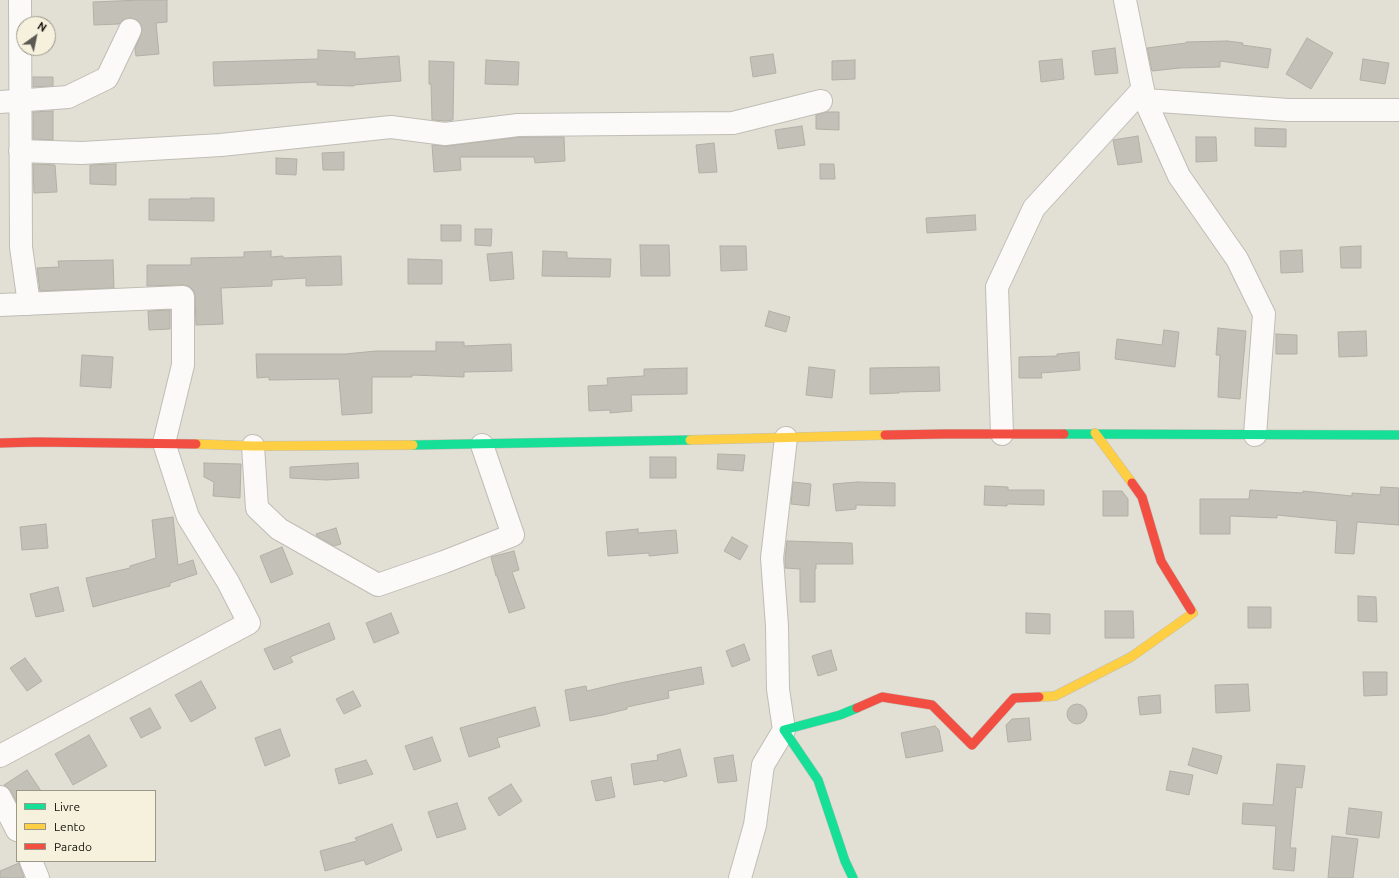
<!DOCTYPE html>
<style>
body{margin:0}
#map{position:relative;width:1399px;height:878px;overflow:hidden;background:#e2e0d5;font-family:Ubuntu,sans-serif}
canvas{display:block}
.legend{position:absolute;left:16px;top:790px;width:140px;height:72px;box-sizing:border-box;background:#f5f1dd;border:1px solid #9b9789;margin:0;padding:5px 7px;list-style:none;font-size:12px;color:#13110b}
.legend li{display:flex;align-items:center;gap:8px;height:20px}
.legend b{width:20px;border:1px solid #9b9789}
.north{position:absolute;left:16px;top:16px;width:40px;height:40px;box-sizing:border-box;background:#f5f1dd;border:1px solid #9b9789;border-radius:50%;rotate:33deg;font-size:11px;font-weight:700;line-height:16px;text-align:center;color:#13110b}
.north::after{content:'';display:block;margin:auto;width:14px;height:18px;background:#5b5952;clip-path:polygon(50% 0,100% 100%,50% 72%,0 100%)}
</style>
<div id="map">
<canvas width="1399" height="878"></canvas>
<ul class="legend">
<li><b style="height:5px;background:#16e098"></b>Livre</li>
<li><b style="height:5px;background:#ffcf43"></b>Lento</li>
<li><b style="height:5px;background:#f24e42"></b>Parado</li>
</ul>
<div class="north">N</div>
</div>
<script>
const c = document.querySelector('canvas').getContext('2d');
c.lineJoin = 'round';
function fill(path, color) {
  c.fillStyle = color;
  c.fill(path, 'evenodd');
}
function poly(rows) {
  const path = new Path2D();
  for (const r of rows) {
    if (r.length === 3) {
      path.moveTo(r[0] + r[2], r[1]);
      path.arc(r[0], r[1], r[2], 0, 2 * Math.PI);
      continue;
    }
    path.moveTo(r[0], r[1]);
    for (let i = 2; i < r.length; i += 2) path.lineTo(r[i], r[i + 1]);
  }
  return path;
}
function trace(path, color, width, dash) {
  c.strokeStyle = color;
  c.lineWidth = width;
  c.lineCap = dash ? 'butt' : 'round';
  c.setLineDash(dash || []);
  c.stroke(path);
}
const building = poly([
 [141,0,167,0,167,22,156,23,159,54,136,56,135,48,141,35,142,29,140,23,135,19,129,18,123,20,119,24,94,25,93,2,141,0],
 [1307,38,1333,53,1311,89,1286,74,1307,38],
 [1227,41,1243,43,1242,45,1271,49,1268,68,1220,61,1220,67,1180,68,1152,71,1147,48,1186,43,1186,42,1227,41],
 [1115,48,1118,73,1095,75,1092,51,1115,48],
 [318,50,355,52,355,59,399,56,401,81,354,85,354,86,317,85,317,82,214,86,213,62,318,59,318,50],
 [773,54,776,73,753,77,750,57,773,54],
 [1062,59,1064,79,1041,82,1039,61,1062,59],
 [1363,59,1389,63,1385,84,1360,80,1363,59],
 [486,60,519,62,518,85,485,84,486,60],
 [855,60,855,79,832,80,832,61,855,60],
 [429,61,454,62,453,120,445,121,432,120,431,84,429,84,429,61],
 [33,77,53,77,53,86,33,87,33,77],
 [53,111,53,140,33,139,33,112,53,111],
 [827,112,839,112,839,130,816,129,816,115,827,112],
 [802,126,805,145,778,149,775,130,802,126],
 [1255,128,1286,129,1286,147,1255,146,1255,128],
 [1138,136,1142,162,1118,165,1113,140,1138,136],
 [519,137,564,137,565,161,535,163,534,157,460,157,461,170,434,172,432,145,447,146,519,137],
 [1196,137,1216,137,1217,161,1196,162,1196,137],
 [714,143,717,172,699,173,696,145,714,143],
 [344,152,344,170,323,170,322,153,344,152],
 [276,158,297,159,296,175,276,174,276,158],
 [33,164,55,165,57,192,34,193,33,164],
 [116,164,116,185,90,184,90,165,116,164],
 [820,164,834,164,835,179,820,179,820,164],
 [191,198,214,198,214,221,149,220,149,199,191,199,191,198],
 [975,215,976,230,927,233,926,218,975,215],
 [441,225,461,225,461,241,441,241,441,225],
 [475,229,492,229,491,246,475,245,475,229],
 [640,245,669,245,670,276,641,276,640,245],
 [720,246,746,246,747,270,721,271,720,246],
 [1361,246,1361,268,1341,268,1340,247,1361,246],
 [1302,250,1303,272,1281,273,1280,251,1302,250],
 [271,251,271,257,283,256,283,258,341,256,342,285,306,286,306,278,272,280,272,286,221,288,223,324,196,325,195,297,194,291,189,286,182,285,147,286,147,265,191,265,191,258,244,257,244,252,271,251],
 [543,251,567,252,567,258,611,259,610,277,542,276,543,251],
 [512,252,514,279,490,281,487,254,512,252],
 [408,259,442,260,442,284,408,284,408,259],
 [113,260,114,288,40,291,37,268,59,267,58,261,113,260],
 [170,310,170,329,149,330,148,311,170,310],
 [769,311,790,317,786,332,765,326,769,311],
 [1218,328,1246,331,1240,399,1218,397,1220,355,1216,355,1218,328],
 [1164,330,1179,332,1175,367,1115,359,1117,339,1162,345,1164,330],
 [1366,331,1367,356,1339,357,1338,332,1366,331],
 [1276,334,1297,335,1297,354,1276,354,1276,334],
 [436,342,464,342,464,346,511,344,512,371,464,372,464,377,412,375,412,377,372,377,372,413,342,415,339,379,269,380,269,377,257,378,256,354,345,354,376,351,436,351,436,342],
 [1079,352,1080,370,1041,373,1042,378,1019,378,1019,357,1057,356,1057,354,1079,352],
 [82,355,113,357,111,388,80,386,82,355],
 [809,367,835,370,832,398,806,395,809,367],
 [939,367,940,391,899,392,899,393,870,394,870,368,939,367],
 [687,368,687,394,631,395,632,411,610,413,610,410,589,411,588,386,608,385,607,378,644,376,644,369,687,368],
 [718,454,745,455,743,471,717,469,718,454],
 [650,457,676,457,676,478,650,478,650,457],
 [204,463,241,464,240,498,213,496,214,482,204,477,204,463],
 [358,463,359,478,326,480,290,478,290,467,358,463],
 [793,482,811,484,809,506,791,504,793,482],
 [857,482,895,483,895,506,856,505,856,509,836,511,833,484,857,482],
 [985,486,1008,487,1008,490,1044,490,1044,505,1007,504,1007,506,984,505,985,486],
 [1381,487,1399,488,1399,525,1357,522,1354,554,1335,553,1337,521,1277,515,1277,518,1230,516,1230,534,1200,534,1200,499,1249,499,1250,490,1303,493,1303,491,1352,496,1352,493,1380,495,1381,487],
 [1103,491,1122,491,1128,499,1128,516,1103,516,1103,491],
 [173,517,178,565,193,560,197,574,170,583,170,586,93,607,86,578,130,568,130,566,156,558,152,520,173,517],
 [46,524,48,548,22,550,20,527,46,524],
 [336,528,341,544,334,546,317,536,316,534,336,528],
 [638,529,638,533,676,530,678,553,649,556,649,553,608,556,606,532,638,529],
 [732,537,748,546,740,560,724,551,732,537],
 [787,541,852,543,853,564,816,564,816,569,815,569,815,602,800,602,800,569,785,568,785,558,787,541],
 [282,547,293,574,271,583,260,556,282,547],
 [514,551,519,570,512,572,525,608,509,613,497,576,496,576,491,557,514,551],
 [58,587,64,611,36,617,30,594,58,587],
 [1358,596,1376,597,1377,622,1358,621,1358,596],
 [1248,607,1271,607,1271,628,1248,628,1248,607],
 [1105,611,1133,611,1134,638,1105,638,1105,611],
 [391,613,399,633,374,643,366,623,391,613],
 [1026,613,1050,614,1050,634,1026,633,1026,613],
 [329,623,335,639,290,657,293,662,274,670,264,649,329,623],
 [744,644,750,660,732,667,726,651,744,644],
 [831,650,837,670,818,676,812,656,831,650],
 [25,658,42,681,27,691,10,668,25,658],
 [701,667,704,684,668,691,669,698,627,707,627,709,603,715,570,721,565,690,586,686,587,691,620,683,701,667],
 [1363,672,1387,672,1387,695,1364,696,1363,672],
 [201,681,216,708,191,722,175,695,201,681],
 [1248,684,1250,711,1216,713,1215,685,1248,684],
 [353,691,361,706,344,714,336,699,353,691],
 [1160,695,1161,713,1140,715,1138,697,1160,695],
 [1077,714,10],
 [535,707,540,726,497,738,500,747,469,757,460,728,535,707],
 [150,708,161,728,141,738,130,718,150,708],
 [1029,718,1031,740,1008,742,1006,725,1012,719,1029,718],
 [935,726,939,730,943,751,906,758,901,733,935,726],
 [280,729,290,756,265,766,255,738,280,729],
 [89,735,107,766,73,785,55,754,89,735],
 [432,737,441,761,414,770,405,746,432,737],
 [1193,748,1222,756,1217,774,1188,765,1193,748],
 [680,749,687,776,664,782,663,780,634,785,631,764,658,760,657,755,680,749],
 [733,755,737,781,718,783,714,758,733,755],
 [366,760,373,774,339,784,335,769,366,760],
 [1277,764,1305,766,1302,788,1296,787,1290,848,1296,848,1294,871,1273,869,1276,826,1242,824,1243,803,1273,805,1277,764],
 [27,770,41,791,17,791,17,803,11,791,7,787,4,785,27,770],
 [1170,771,1193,775,1189,795,1166,790,1170,771],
 [611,777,615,797,596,801,591,781,611,777],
 [511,784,522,801,499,816,488,798,511,784],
 [457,803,466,829,437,838,428,812,457,803],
 [1349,808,1382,812,1379,838,1346,834,1349,808],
 [392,824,402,850,366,865,364,860,325,871,320,851,357,841,355,838,392,824],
 [1332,836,1358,839,1353,878,1328,878,1332,836],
 [19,863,24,878,0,878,0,871,19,863]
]);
fill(building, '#c3c0b8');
trace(building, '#b2afa7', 1);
const street = poly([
 [20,0,21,247,29,304],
 [1125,0,1145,100,1179,176,1237,259,1264,314,1255,435],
 [1145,100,1288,110,1399,110],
 [0,102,68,97,107,78,130,30],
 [20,151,82,153,221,145,391,127,445,134,518,125,733,123,821,101],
 [0,305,183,297,183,365,164,443,188,517,228,582,249,623,0,756],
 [1002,434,997,287,1034,208,1143,89],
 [253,446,257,508,279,529,378,585,444,562,513,535,482,445],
 [0,797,17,830],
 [31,861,38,878],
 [740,878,755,825,763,765,784,730,778,689,777,626,772,558,786,438]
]);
const fast = poly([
 [1064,434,1399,435],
 [413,445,690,440],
 [853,878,845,861,818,780,784,730,840,715,857,708]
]);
const slow = poly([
 [1095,433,1132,483],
 [690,440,885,435],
 [196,444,253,446,413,445],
 [1039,697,1055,696,1131,657,1193,613,1191,610]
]);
const jam = poly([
 [885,435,945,434,1064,434],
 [0,443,36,442,196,444],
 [1132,483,1142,497,1161,561,1191,610],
 [857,708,882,697,932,705,972,745,1014,698,1039,697]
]);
trace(street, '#bfbdb5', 24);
trace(fast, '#bfbdb5', 10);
trace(slow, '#bfbdb5', 10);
trace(jam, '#bfbdb5', 10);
trace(street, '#fbfaf9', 22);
trace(fast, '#16e098', 9);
trace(slow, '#ffcf43', 9);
trace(jam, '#f24e42', 9);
</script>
